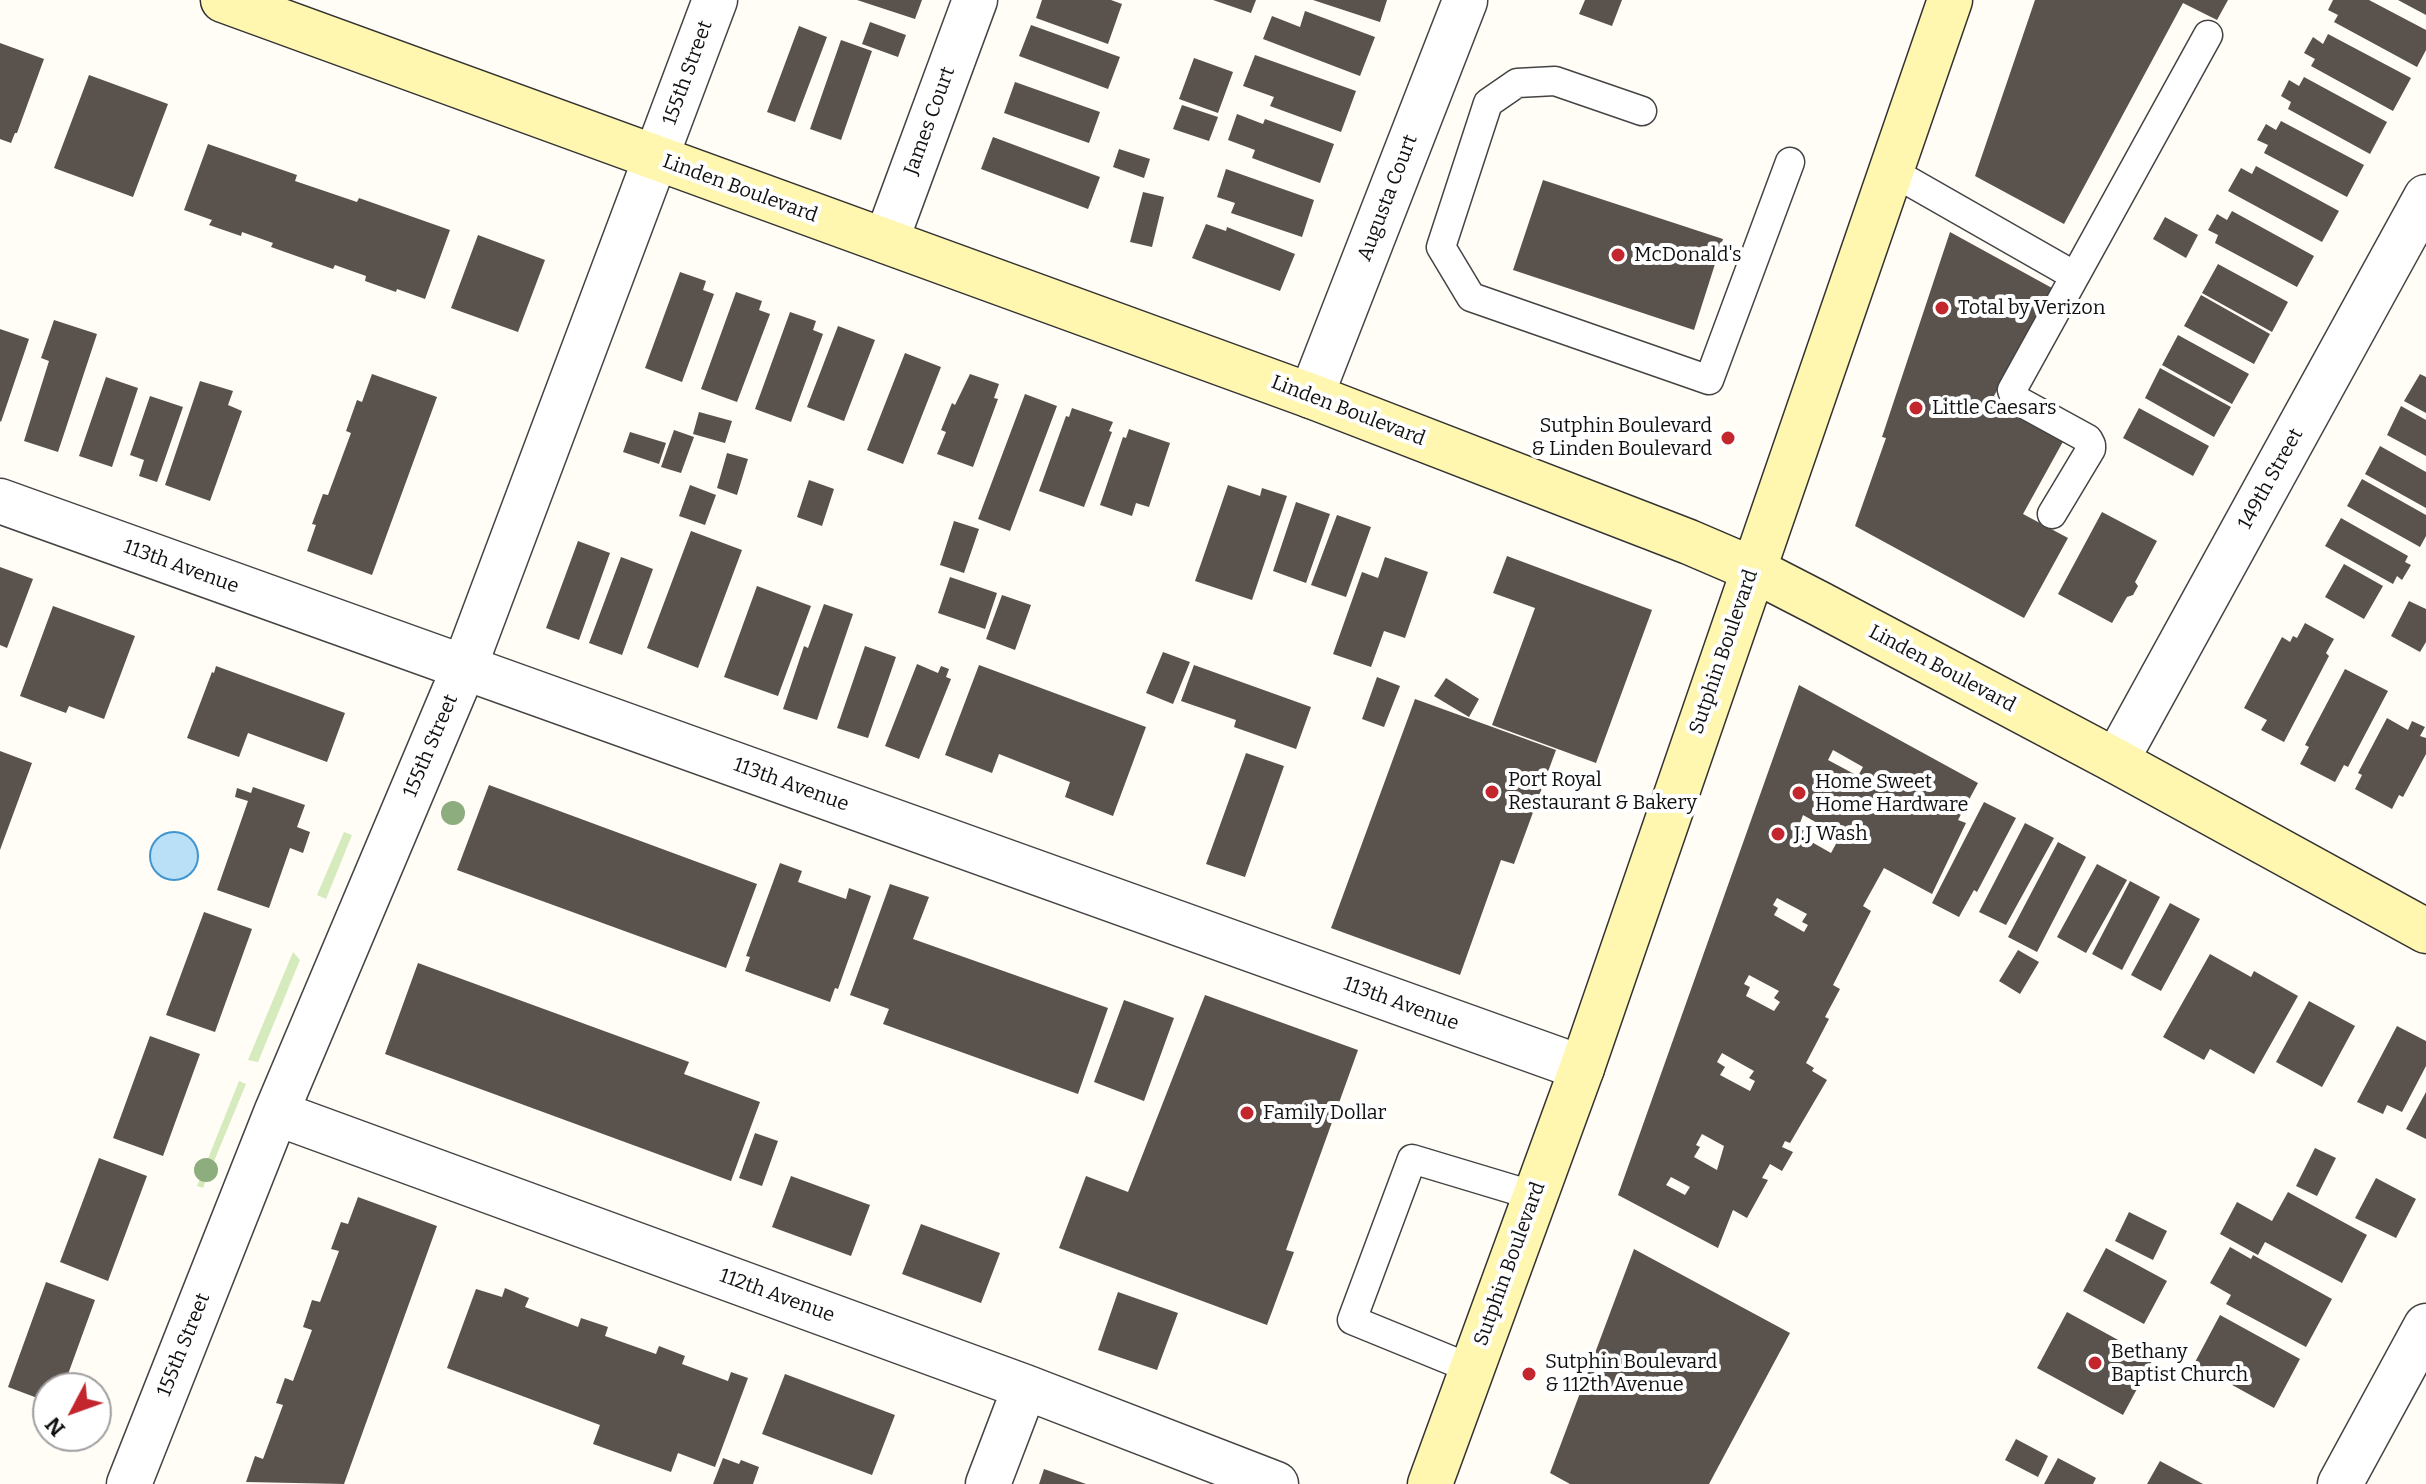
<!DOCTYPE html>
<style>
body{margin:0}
#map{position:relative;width:2426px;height:1484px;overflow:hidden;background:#fffdf5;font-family:Bitter,serif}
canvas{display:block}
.north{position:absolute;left:32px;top:1372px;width:80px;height:80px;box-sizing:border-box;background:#fff;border:2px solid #a0a0a0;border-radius:50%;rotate:229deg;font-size:22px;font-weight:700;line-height:32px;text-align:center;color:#111}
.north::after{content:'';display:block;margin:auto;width:28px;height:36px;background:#c4262e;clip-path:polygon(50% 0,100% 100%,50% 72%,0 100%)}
</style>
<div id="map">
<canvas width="2426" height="1484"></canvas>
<div class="north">N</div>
</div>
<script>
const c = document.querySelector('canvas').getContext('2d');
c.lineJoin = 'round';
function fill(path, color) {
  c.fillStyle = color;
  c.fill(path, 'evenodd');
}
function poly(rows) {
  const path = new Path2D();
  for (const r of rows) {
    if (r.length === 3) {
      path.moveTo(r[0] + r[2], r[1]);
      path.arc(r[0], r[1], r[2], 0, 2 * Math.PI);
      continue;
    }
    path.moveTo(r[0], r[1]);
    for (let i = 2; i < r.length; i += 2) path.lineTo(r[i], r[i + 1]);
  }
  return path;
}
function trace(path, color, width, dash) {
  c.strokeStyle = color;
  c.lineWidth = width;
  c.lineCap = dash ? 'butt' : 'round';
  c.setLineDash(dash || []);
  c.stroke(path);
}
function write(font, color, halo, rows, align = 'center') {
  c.font = font + ' Bitter,serif';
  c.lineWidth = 8;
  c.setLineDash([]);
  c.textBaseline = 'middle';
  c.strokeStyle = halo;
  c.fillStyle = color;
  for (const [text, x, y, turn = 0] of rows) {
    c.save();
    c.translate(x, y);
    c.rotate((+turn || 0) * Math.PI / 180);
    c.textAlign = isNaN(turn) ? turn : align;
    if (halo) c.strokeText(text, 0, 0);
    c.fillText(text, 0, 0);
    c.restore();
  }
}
fill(poly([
 [344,832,352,835,326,899,317,895],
 [293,952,300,960,258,1062,248,1060],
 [239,1081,246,1084,203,1188,197,1186]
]), '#d5ebbd');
const water = poly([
 [174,856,24]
]);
fill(water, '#b9e0f7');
trace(water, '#3f96cf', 2);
fill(poly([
 [857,0,922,0,915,19],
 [1042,0,1111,0,1122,4,1108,44,1036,18],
 [1213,0,1256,0,1251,13],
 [1313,0,1387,0,1380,22],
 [1585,0,1622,0,1612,26,1579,14],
 [2035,0,2228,0,2217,20,2183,3,2064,224,1975,176],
 [2333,0,2369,0,2426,30,2426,50,2417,67,2334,22,2338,15,2328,10],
 [2398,0,2426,0,2426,15],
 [1305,11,1375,37,1360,76,1263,39,1272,16,1300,27],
 [870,22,906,35,898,57,862,44],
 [1031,25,1120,57,1108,89,1019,56],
 [799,26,827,37,795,122,767,112],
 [2328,34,2411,78,2393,111,2311,66,2315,59,2304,53,2313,37,2323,44],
 [841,40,872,51,841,140,810,129],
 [0,43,44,59,17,133,15,133,11,143,0,139],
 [1255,55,1356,91,1341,132,1270,106,1274,97,1243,86],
 [1194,58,1233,72,1218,113,1179,99],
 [89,75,168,104,133,197,54,168],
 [2304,77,2387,122,2370,154,2288,109,2291,102,2281,96,2289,80,2299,86],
 [1015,82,1100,112,1089,143,1004,113],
 [1182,105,1218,117,1209,141,1173,129],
 [1237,114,1263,124,1265,119,1334,144,1320,183,1252,158,1255,150,1228,140],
 [2281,121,2364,165,2347,197,2264,153,2268,145,2257,140,2266,124,2276,130],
 [993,137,1100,177,1088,209,981,169],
 [208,144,297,175,295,181,357,202,359,198,450,230,425,299,397,289,396,292,365,281,366,276,335,265,333,269,271,247,273,243,242,232,241,236,209,225,212,220,184,210],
 [1119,149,1150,159,1144,178,1113,167],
 [2256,166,2339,211,2322,242,2228,191,2241,168,2252,174],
 [1226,169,1314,200,1302,237,1231,213,1235,203,1217,197],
 [1543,180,1723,239,1694,330,1513,270],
 [1143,192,1164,197,1152,247,1130,242],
 [2232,211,2314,256,2297,287,2215,243,2218,235,2208,230,2217,214,2227,220],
 [2165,217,2198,235,2186,258,2153,239],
 [1206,224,1226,231,1227,227,1295,254,1280,291,1192,258],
 [1950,232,2052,288,1994,396,2065,438,2023,514,2068,538,2024,618,1855,526,1886,438,1882,437],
 [478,235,545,260,518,332,451,308],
 [2218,264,2288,302,2272,332,2202,293],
 [680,272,706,281,703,290,714,294,682,382,645,368],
 [736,292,762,301,759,310,770,314,737,402,701,389],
 [2201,295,2270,334,2254,364,2184,326],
 [790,312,816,321,813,330,823,334,791,422,755,409],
 [54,320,97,334,58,452,24,441,49,361,41,358],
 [838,326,875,340,844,421,807,407],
 [0,329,29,339,1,422,0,421],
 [2178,335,2249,374,2232,404,2162,365],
 [905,353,941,367,903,464,867,450],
 [2160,368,2231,407,2214,437,2145,398],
 [372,374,437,397,372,575,307,551,316,525,312,524,323,494,328,495,351,433,346,431,357,400,362,402],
 [970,374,999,384,994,398,998,399,973,467,937,454,946,432,941,430,952,403,955,405],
 [2420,374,2426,377,2426,413,2404,401],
 [106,377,138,388,112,467,79,456],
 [200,381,233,391,228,405,242,411,210,501,165,485],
 [1025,394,1057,406,1010,531,978,519],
 [150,396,183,407,157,482,139,476,144,460,130,455],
 [2401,406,2426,420,2426,456,2387,435],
 [1072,408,1113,422,1109,431,1112,432,1084,507,1039,491,1066,416,1069,417],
 [2139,408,2209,446,2193,476,2123,438],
 [699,412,732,421,725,443,693,434],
 [1129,429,1170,443,1149,507,1136,503,1132,516,1100,505,1123,437,1126,438],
 [674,430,694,437,681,473,661,467],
 [630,432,666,443,659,464,623,452],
 [2380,446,2426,472,2426,508,2365,474],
 [727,453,748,459,737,495,717,488],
 [2362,479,2426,515,2426,536,2420,547,2347,506],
 [809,480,834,489,822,526,797,517],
 [690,485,716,495,705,525,679,516],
 [1228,485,1260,496,1262,488,1287,496,1252,600,1195,581],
 [1296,502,1330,514,1306,583,1273,571],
 [2102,512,2157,541,2135,582,2138,586,2133,595,2127,597,2112,623,2058,594],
 [1337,515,1371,527,1346,597,1311,585],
 [2341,518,2408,556,2405,562,2411,565,2402,580,2397,576,2393,584,2325,546],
 [954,521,979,529,964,573,940,565],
 [691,531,742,550,698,668,647,648],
 [578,541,610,553,579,640,546,628],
 [1507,556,1652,610,1596,763,1492,725,1535,608,1493,593],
 [621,557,653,569,622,655,589,643],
 [1385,557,1428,572,1405,638,1384,631,1371,667,1333,654,1362,572,1378,578],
 [2344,564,2383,586,2364,619,2325,597],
 [0,567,33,579,7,648,0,645],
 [950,577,997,593,985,629,938,613],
 [757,586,811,606,778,696,724,677],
 [1002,595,1031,605,1015,650,986,639],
 [2409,601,2426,609,2426,642,2420,652,2391,636],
 [824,604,853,614,817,720,783,709,804,646,808,648],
 [53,606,135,636,104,719,69,706,66,713,20,696],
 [2305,623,2334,639,2326,653,2329,656,2284,742,2261,730,2267,720,2244,708,2282,637,2290,642,2293,636,2297,638],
 [865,646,896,657,868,738,837,728],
 [1163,652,1190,662,1173,704,1146,693],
 [917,664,938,673,941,666,949,669,946,677,951,679,919,759,885,746],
 [979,665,1146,727,1113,816,1065,797,1070,782,999,754,992,773,945,755],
 [1194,665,1311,707,1296,749,1234,727,1236,720,1181,701],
 [216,666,345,713,327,762,248,733,239,757,187,738,212,672,214,673],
 [2345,669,2388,691,2348,767,2344,765,2335,782,2300,764,2309,747,2305,745],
 [1377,677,1400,686,1384,727,1362,719],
 [1446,678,1479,699,1469,717,1434,696],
 [1799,685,1978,783,1958,820,1966,823,1932,894,1884,868,1863,906,1871,911,1833,985,1840,989,1825,1017,1829,1019,1806,1063,1814,1068,1812,1071,1827,1080,1790,1143,1785,1141,1782,1147,1793,1152,1782,1171,1770,1164,1762,1178,1768,1180,1747,1218,1733,1210,1718,1248,1618,1195],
 [1833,750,1863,767,1858,776,1828,760],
 [1803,815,1835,833,1832,839,1837,842,1831,853,1801,836,1806,826,1800,823],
 [1777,898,1807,914,1802,922,1808,925,1804,932,1774,915,1778,908,1773,905],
 [1749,975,1779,991,1774,998,1780,1002,1774,1011,1746,996,1750,987,1744,984],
 [1722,1053,1754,1071,1749,1078,1755,1081,1750,1091,1720,1075,1725,1067,1717,1062],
 [1702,1134,1724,1146,1717,1170,1694,1157,1700,1147,1696,1145],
 [1671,1177,1690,1187,1685,1195,1666,1185],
 [1415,699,1556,750,1514,864,1501,860,1460,975,1331,928],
 [2387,718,2408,730,2412,721,2425,727,2420,736,2426,738,2426,754,2403,797,2399,795,2392,809,2355,789,2362,775,2358,773],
 [0,751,32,763,0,850],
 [1246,753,1284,766,1245,877,1206,864],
 [489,785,757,884,726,968,457,870],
 [253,787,305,805,297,827,310,832,303,853,290,848,269,908,217,890,248,801,235,797,237,788,251,793],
 [1984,802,2016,818,1977,892,1974,890,1959,917,1932,903],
 [2025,823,2054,838,2006,925,1979,912],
 [2058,842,2086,857,2037,952,2008,937],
 [780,863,802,871,798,882,846,899,849,888,871,896,838,989,835,988,830,1002,745,971,750,957,746,956],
 [2097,864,2127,880,2086,953,2057,937],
 [2130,881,2160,897,2122,970,2092,954],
 [890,884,929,897,913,939,1108,1008,1078,1094,883,1024,889,1009,850,995],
 [2170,903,2200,919,2161,991,2131,975],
 [204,912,252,929,215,1032,166,1015],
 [2018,950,2039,962,2020,994,1999,981],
 [2210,954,2251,977,2254,971,2298,996,2254,1074,2210,1049,2204,1060,2163,1037],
 [418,963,689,1062,684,1074,760,1102,731,1181,385,1054],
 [1205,995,1358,1050,1286,1250,1294,1252,1267,1325,1059,1248,1086,1176,1128,1192],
 [1124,1000,1174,1018,1144,1101,1094,1082],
 [2309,1001,2355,1026,2322,1087,2276,1062],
 [2397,1026,2426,1041,2426,1066,2402,1112,2387,1105,2383,1114,2357,1102],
 [150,1036,200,1054,163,1156,113,1138],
 [2426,1092,2426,1139,2406,1129],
 [755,1133,778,1141,762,1186,739,1178],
 [2315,1148,2336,1158,2317,1196,2296,1186],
 [99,1158,147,1176,108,1281,60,1262],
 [791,1176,870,1205,851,1256,772,1227],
 [2376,1178,2416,1199,2396,1238,2355,1218],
 [2288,1192,2367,1235,2342,1283,2265,1242,2258,1255,2220,1234,2237,1202,2272,1221],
 [358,1197,437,1226,344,1484,246,1482,255,1456,263,1459,283,1405,276,1403,285,1378,293,1381,312,1330,303,1327,312,1300,320,1302,339,1251,331,1249,341,1222,348,1224],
 [2129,1212,2167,1231,2153,1260,2115,1241],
 [921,1224,1000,1253,981,1303,902,1274],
 [2230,1247,2251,1259,2253,1255,2332,1299,2306,1347,2226,1304,2231,1295,2210,1283],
 [2106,1248,2167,1281,2144,1324,2083,1291],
 [1634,1249,1790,1333,1709,1484,1570,1484,1550,1473],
 [46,1282,95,1300,63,1388,48,1388,48,1402,8,1387],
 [505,1288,529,1298,525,1307,578,1327,581,1318,608,1327,605,1336,656,1354,659,1346,685,1356,682,1364,728,1381,731,1372,748,1378,715,1467,678,1453,671,1472,593,1444,600,1425,447,1368,476,1289,502,1297],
 [1118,1292,1178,1313,1157,1370,1098,1350],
 [2067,1312,2153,1359,2123,1415,2037,1368],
 [2220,1315,2300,1359,2274,1408,2194,1364],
 [785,1374,895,1415,872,1475,762,1434],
 [2016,1439,2048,1456,2038,1477,2005,1460],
 [723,1458,739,1464,741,1460,759,1467,753,1484,713,1484],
 [2058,1458,2096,1478,2093,1484,2044,1484],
 [2160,1461,2203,1484,2147,1484],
 [1044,1469,1086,1484,1039,1484]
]), '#5a524d');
const lane = poly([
 [1642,111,1555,81,1517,83,1488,103,1441,247,1471,297,1709,380,1790,162],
 [1891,171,2075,276,2012,390,2015,399,2088,439,2091,445,2091,449,2052,514],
 [2075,276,2208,35],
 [1472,1369,1352,1320,1412,1159,1535,1196]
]);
const street = poly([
 [886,241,975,0],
 [1311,396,1465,1],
 [0,501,1582,1068],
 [2116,761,2426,197],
 [276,1113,1025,1387,1276,1484],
 [129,1484,276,1113,464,668,715,0],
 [988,1484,1025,1387],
 [2340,1484,2426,1326]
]);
const secondary = poly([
 [223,0,1311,396,1689,542,1752,569,1820,604,2116,761,2426,931],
 [1430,1484,1582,1068,1950,0]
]);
trace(lane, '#444', 31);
trace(street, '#444', 47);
trace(secondary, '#333', 47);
trace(lane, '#fff', 28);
trace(street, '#fff', 44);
trace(secondary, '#fff6b0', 44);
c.fillStyle = '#8dad7f';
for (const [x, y] of [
 [453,813],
 [206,1170]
]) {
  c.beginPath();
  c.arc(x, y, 12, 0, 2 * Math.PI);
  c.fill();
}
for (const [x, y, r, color] of [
 [1618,255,8,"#c4262e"],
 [1942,308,8,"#c4262e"],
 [1916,408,8,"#c4262e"],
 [1728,438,8,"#c4262e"],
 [1492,792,8,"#c4262e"],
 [1799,793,8,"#c4262e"],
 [1778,834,8,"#c4262e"],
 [1247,1113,8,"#c4262e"],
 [2095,1363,8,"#c4262e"],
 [1529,1374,8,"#c4262e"]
]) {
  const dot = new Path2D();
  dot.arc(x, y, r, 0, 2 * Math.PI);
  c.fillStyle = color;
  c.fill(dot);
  trace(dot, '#fff', 3);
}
write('20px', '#111', '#fff', [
 ["155th Street",688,73,-70],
 ["James Court",930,121,-70],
 ["Linden Boulevard",740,189,20],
 ["Augusta Court",1388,198,-69],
 ["Linden Boulevard",1348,411,21],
 ["149th Street",2271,479,-61],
 ["113th Avenue",181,567,20],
 ["Sutphin Boulevard",1724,652,-71],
 ["Linden Boulevard",1942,669,28],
 ["155th Street",431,746,-67],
 ["113th Avenue",791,785,20],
 ["113th Avenue",1401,1004,20],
 ["Sutphin Boulevard",1510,1264,-70],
 ["112th Avenue",777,1296,20],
 ["155th Street",184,1345,-68]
]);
write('20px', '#111', '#fff', [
 ["McDonald's",1634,255],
 ["Total by Verizon",1958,308],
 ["Little Caesars",1932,408],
 ["Sutphin Boulevard",1712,426,"right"],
 ["& Linden Boulevard",1712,449,"right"],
 ["Port Royal",1508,780],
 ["Restaurant & Bakery",1508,803],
 ["Home Sweet",1815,782],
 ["Home Hardware",1815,805],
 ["J.J Wash",1794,834],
 ["Family Dollar",1263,1113],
 ["Bethany",2111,1352],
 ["Baptist Church",2111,1375],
 ["Sutphin Boulevard",1545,1362],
 ["& 112th Avenue",1545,1385]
], 'left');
</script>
